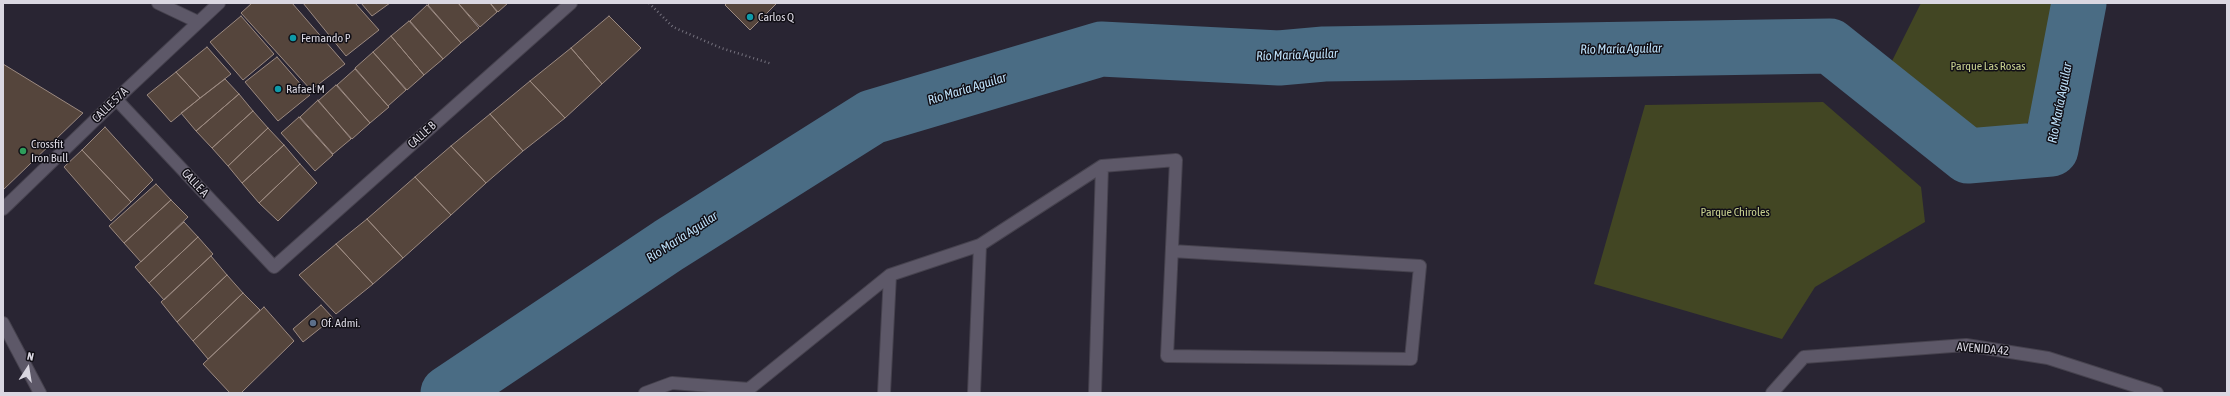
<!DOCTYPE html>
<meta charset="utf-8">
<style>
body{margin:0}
#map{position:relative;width:2230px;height:396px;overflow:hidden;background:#292533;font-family:"Asap Condensed",sans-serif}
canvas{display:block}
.frame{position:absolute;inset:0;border:4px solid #dad7e1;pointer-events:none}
.north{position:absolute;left:8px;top:348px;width:40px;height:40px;-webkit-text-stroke:3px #110f16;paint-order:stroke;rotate:12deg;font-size:11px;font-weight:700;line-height:16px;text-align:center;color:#dad7e1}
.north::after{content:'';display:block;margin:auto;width:14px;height:18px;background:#dad7e1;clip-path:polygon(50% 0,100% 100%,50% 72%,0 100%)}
</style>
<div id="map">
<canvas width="2230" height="396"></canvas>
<div class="frame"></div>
<div class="north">N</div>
</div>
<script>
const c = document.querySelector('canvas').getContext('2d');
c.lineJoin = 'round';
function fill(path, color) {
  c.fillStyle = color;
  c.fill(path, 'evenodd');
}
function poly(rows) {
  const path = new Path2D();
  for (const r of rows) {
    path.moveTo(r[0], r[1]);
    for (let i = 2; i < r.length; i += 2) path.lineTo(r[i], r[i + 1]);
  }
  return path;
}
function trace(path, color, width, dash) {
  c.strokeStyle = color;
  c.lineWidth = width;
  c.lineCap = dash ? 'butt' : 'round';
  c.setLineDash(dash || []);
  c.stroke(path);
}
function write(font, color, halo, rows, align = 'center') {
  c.font = font + ' "Asap Condensed",sans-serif';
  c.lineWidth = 3;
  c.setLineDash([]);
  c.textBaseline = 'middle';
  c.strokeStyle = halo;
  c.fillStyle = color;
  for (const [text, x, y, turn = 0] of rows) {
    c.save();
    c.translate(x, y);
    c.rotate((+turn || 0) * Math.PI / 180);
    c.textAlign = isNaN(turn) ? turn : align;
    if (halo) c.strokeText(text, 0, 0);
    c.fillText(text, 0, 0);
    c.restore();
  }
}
fill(poly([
 [1921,3,2058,3,2048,89,2025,127,1979,141,1890,65],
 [1823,102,1921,187,1925,222,1815,287,1782,339,1594,284,1645,105]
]), '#424623');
trace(poly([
 [448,393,669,245,872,117,1101,49,1279,58,1324,54,1830,46,1968,156,2051,149,2079,3]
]), '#4a6c84', 55);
const building = poly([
 [252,3,292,3,345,64,311,90,241,13,252,3],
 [303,3,355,3,379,30,346,56,303,3],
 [361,3,390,3,372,16,361,3],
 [430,3,458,3,479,28,461,43,428,5,430,3],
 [458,3,490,3,497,12,480,27,458,3],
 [490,3,508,3,498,12,490,3],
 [727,3,777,3,750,30,725,5,727,3],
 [427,5,461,43,443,59,410,21,427,5],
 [241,16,274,54,243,80,210,42,241,16],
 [609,16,641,48,602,84,571,48,609,16],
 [409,21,443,59,424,75,391,36,409,21],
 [391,36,424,75,407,90,373,52,391,36],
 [207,47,231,74,200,98,176,72,207,47],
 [571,48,602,84,565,118,530,81,571,48],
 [373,52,406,90,388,106,355,68,373,52],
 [277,57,310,95,278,121,245,82,277,57],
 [3,64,83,113,3,190,3,64],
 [355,69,389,107,370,123,337,85,355,69],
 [176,72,200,98,171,122,147,95,176,72],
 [225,79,239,94,196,131,181,113,225,79],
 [530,81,565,118,523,151,490,114,530,81],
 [336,85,370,123,352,139,318,101,336,85],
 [239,94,253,111,212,148,196,131,239,94],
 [318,100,351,139,333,154,300,117,318,100],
 [253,111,268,128,228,166,212,148,253,111],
 [490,114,523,151,486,183,451,146,490,114],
 [299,117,333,155,315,171,281,133,299,117],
 [105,127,153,180,131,202,82,150,105,127],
 [268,128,284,145,242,183,228,166,268,128],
 [284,145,300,164,259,203,242,183,284,145],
 [451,146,486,183,451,215,415,177,451,146],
 [82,150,131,202,111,221,64,167,82,150],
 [300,164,317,183,278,221,259,203,300,164],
 [415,177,451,215,403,258,367,219,415,177],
 [156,184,171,200,124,243,109,226,156,184],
 [171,200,188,217,141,262,124,243,171,200],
 [367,219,403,258,373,284,336,244,367,219],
 [184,222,198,237,149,283,135,267,184,222],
 [198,237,213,254,164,300,149,283,198,237],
 [336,244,373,284,336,314,299,275,336,244],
 [211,256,227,275,177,322,161,302,211,256],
 [227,275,243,293,193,341,177,322,227,275],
 [243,293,260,310,208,359,193,341,243,293],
 [321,305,333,318,303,342,293,329,321,305],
 [264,307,294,341,241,393,230,393,203,364,264,307]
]);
fill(building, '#55453c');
trace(building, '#9c8a81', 1);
const minor = poly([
 [158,3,198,22],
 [116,99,274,267,571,3],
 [3,209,124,92,219,3],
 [3,323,40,393],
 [645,393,672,383,749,389,890,275,980,245,1102,166,1176,160,1167,356,1411,359,1420,266,1172,251],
 [884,393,890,275],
 [974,393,980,245],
 [1095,393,1102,166],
 [1772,393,1804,357,1966,345,2048,358,2157,393]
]);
trace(minor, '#46424e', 14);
trace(poly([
 [649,3,673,27,721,48,772,64]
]), '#75727e', 2.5, [1, 3]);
trace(minor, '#5d5868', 12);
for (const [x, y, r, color] of [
 [750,17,4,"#0f9aa8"],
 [293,38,4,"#0f9aa8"],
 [278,89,4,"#0f9aa8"],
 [23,151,4,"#2e9e5b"],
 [313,323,4,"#5c6f8a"]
]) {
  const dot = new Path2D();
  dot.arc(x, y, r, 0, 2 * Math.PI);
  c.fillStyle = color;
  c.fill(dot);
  trace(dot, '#110f16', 1.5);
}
write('12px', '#dad7e1', '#110f16', [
 ["Carlos Q",758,17],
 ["Fernando P",301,38],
 ["Rafael M",286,89],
 ["Crossfit",31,144],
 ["Iron Bull",31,158],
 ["Of. Admi.",321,323]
], 'left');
write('12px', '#c7d08f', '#110f16', [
 ["Parque Las Rosas",1988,66],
 ["Parque Chiroles",1735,212]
]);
write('12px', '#dad7e1', '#110f16', [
 ["CALLE 57A",110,105,-44],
 ["CALLE B",422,135,-42],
 ["CALLE A",195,183,47],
 ["AVENIDA 42",1983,349,5]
]);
write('italic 13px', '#bde0f9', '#110f16', [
 ["Río María Aguilar",1621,49,-1],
 ["Río María Aguilar",1297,55,-2],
 ["Río María Aguilar",967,89,-17],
 ["Río María Aguilar",2060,103,-79],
 ["Río María Aguilar",682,237,-33]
]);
</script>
